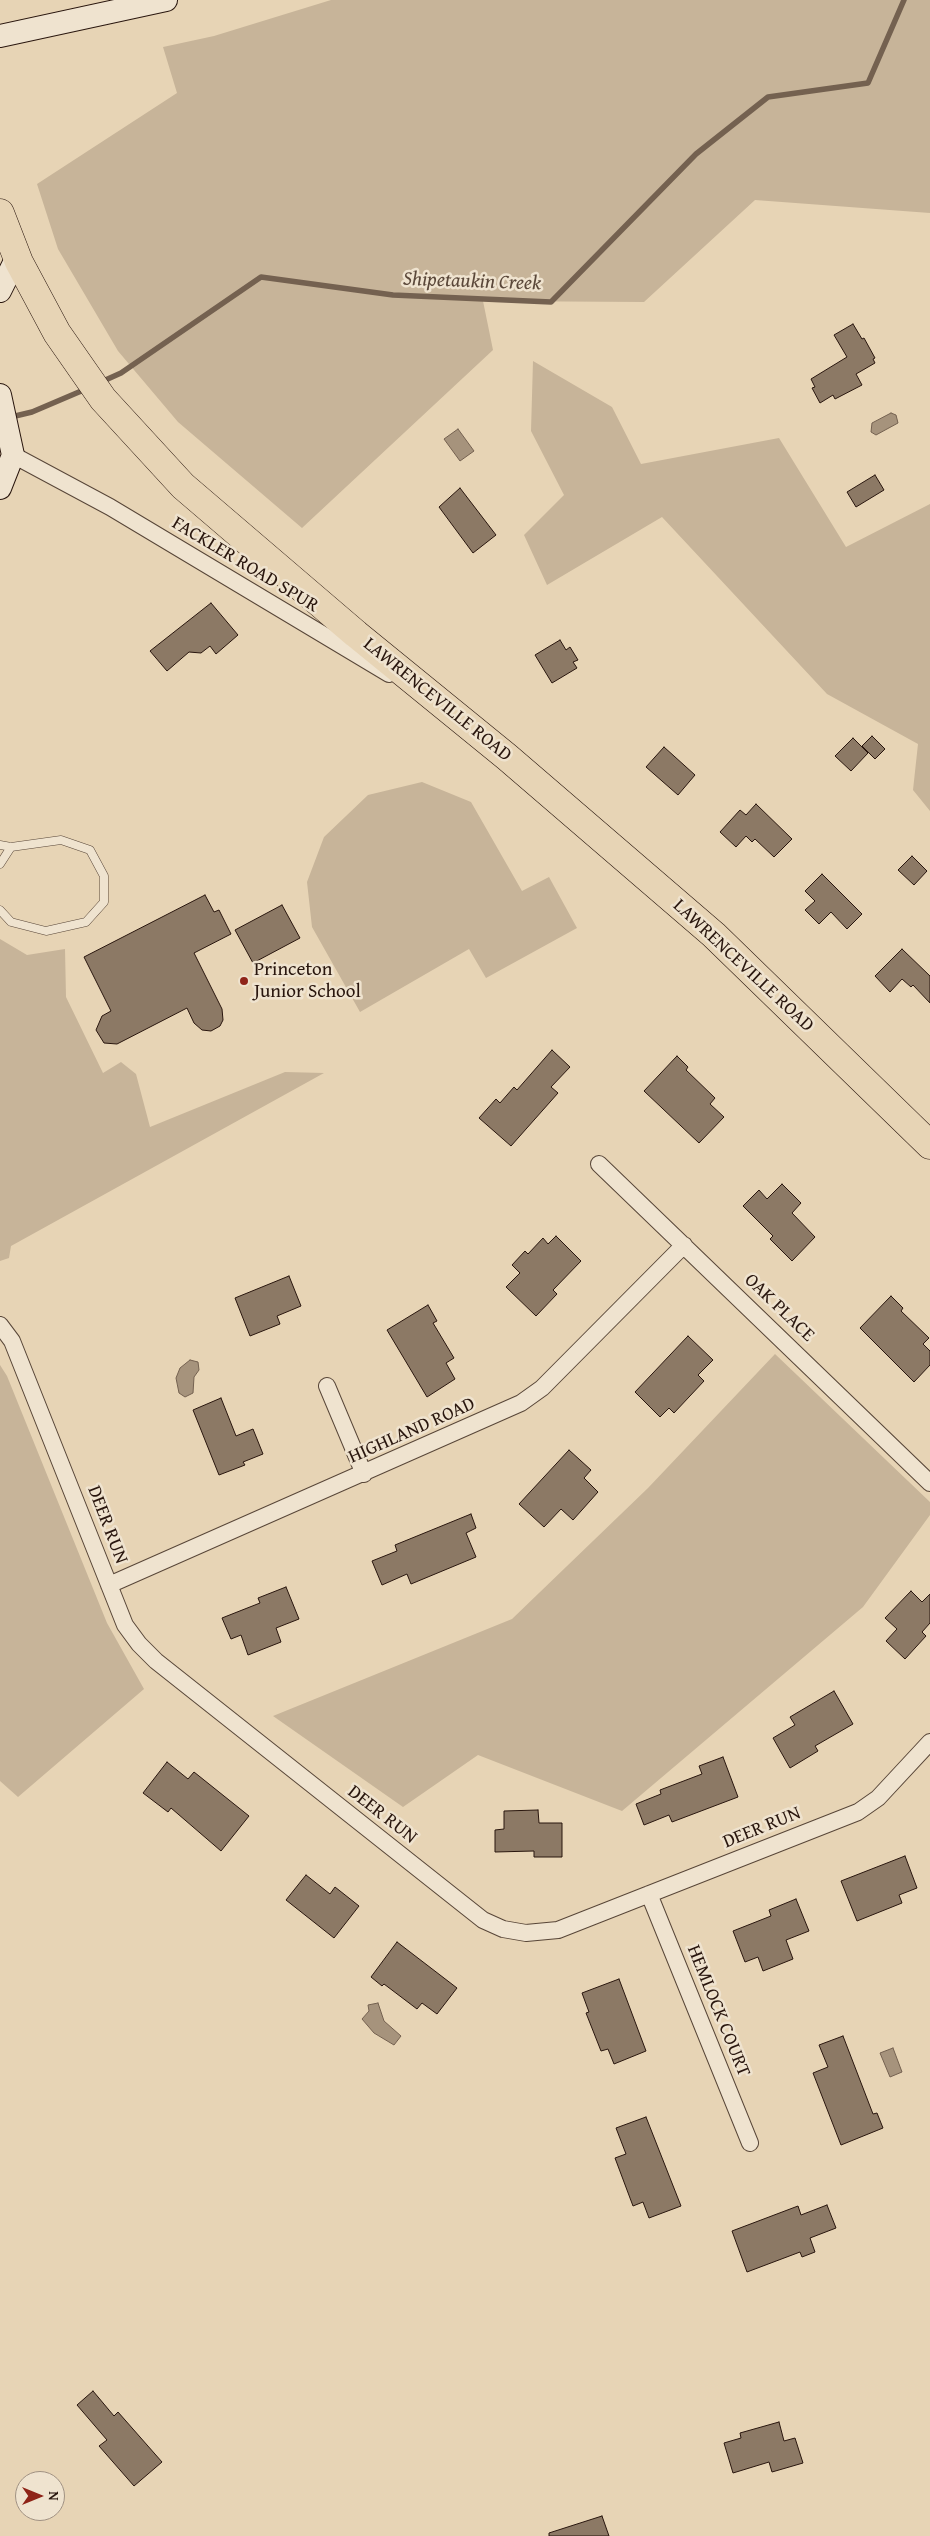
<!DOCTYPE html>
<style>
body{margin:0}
#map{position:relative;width:930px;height:2536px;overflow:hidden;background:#e7d4b5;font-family:"Gentium Book Plus",serif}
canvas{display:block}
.north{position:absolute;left:15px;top:2471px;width:50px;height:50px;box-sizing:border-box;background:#efe3cf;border:1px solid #a09182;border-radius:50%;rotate:90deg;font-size:14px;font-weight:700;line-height:20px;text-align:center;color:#29160e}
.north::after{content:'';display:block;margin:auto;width:18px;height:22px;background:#8f2418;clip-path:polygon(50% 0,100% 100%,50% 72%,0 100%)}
</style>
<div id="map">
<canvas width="930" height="2536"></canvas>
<div class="north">N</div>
</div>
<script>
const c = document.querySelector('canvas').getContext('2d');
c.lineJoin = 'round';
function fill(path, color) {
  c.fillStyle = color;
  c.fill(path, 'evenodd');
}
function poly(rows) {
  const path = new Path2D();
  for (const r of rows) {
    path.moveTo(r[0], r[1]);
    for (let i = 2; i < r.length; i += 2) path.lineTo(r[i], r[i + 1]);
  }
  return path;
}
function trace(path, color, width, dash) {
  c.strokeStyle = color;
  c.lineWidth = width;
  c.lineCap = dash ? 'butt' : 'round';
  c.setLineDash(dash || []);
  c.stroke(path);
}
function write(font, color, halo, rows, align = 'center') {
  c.font = font + ' "Gentium Book Plus",serif';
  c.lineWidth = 5;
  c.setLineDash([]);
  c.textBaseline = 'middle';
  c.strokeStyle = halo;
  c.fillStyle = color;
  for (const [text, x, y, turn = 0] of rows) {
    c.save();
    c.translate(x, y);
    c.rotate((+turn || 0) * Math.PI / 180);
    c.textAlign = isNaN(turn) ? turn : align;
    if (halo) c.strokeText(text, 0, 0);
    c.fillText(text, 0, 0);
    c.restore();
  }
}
fill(poly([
 [331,0,930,0,930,213,755,200,644,302,483,301,493,350,302,528,178,422,118,351,58,249,37,184,177,93,163,47,214,36],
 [533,361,612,407,641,464,779,438,846,547,930,504,930,811,913,790,918,744,827,694,662,517,547,585,524,535,564,495,531,431],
 [422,782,471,802,522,891,549,877,577,928,486,978,469,949,360,1012,312,927,307,882,324,837,368,795],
 [0,939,27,955,65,949,66,997,103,1073,121,1062,136,1074,150,1127,285,1072,324,1073,11,1246,9,1258,0,1261],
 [775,1354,930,1502,930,1515,863,1607,622,1811,478,1755,403,1807,273,1716,512,1619,648,1488],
 [0,1365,7,1376,107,1623,144,1689,18,1797,0,1781]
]), '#c7b499');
const water = poly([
 [891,413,896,415,898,423,876,435,871,432,872,423,891,413],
 [458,429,474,451,460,461,444,439,458,429],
 [190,1360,198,1362,199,1370,194,1377,193,1393,185,1397,179,1393,176,1378,180,1368,190,1360],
 [378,2003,384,2021,401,2036,394,2045,374,2033,362,2019,369,2011,368,2005,378,2003],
 [893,2048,902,2072,890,2077,880,2053,893,2048]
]);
fill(water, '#a6937c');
trace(water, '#746150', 1);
trace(poly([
 [101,382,121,373,261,277,393,295,551,302,696,154,768,97,868,83,904,0],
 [11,417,32,412,86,389]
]), '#746150', 5.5);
const building = poly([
 [853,324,862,339,864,338,875,358,873,359,875,363,856,374,862,385,835,399,833,395,820,403,812,388,815,387,811,379,847,357,834,335,853,324],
 [875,475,884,490,856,507,847,492,875,475],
 [460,488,496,535,473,553,439,507,460,488],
 [211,603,238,635,216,654,210,646,201,653,189,652,167,671,150,651,211,603],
 [560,640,566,650,570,647,578,660,573,662,577,668,552,683,535,655,560,640],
 [872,736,885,749,875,759,862,746,872,736],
 [853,738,868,753,851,771,835,756,853,738],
 [664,747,695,775,678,795,646,767,664,747],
 [756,804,792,839,774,857,755,839,752,842,746,836,736,847,720,832,740,810,746,815,756,804],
 [912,856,927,871,914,885,898,870,912,856],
 [822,874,862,914,847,929,831,912,819,924,805,910,815,901,805,891,822,874],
 [205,895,214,912,219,910,231,934,194,953,222,1009,223,1020,220,1026,211,1031,202,1030,194,1023,187,1008,117,1044,104,1043,96,1030,102,1016,111,1011,84,957,205,895],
 [282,905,300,938,253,963,235,930,282,905],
 [902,949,930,976,930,1003,913,985,911,987,902,979,890,992,875,976,902,949],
 [552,1050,570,1067,551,1087,558,1093,511,1146,479,1118,496,1099,500,1103,514,1087,517,1090,552,1050],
 [677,1056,688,1067,686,1070,715,1098,710,1104,724,1117,699,1143,644,1091,677,1056],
 [782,1184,801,1203,792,1213,815,1237,792,1261,770,1239,773,1236,743,1206,759,1190,767,1199,782,1184],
 [556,1236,581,1261,553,1290,557,1294,536,1316,506,1287,520,1273,512,1265,525,1251,528,1254,543,1238,548,1244,556,1236],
 [289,1276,301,1306,277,1316,280,1324,250,1336,235,1298,289,1276],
 [891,1296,903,1308,901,1311,929,1338,923,1344,930,1351,930,1365,914,1382,860,1328,891,1296],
 [428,1305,437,1321,433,1323,454,1358,446,1363,455,1379,427,1397,387,1330,428,1305],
 [688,1336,713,1360,698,1375,704,1381,674,1413,669,1408,660,1417,635,1392,688,1336],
 [221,1398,236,1436,253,1429,263,1454,243,1462,245,1465,219,1475,193,1410,221,1398],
 [569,1450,591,1470,584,1478,598,1492,573,1520,561,1509,544,1527,519,1504,569,1450],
 [471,1514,476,1528,466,1533,476,1557,411,1584,407,1574,382,1585,372,1561,397,1551,395,1545,471,1514],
 [286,1587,299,1619,276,1628,281,1642,248,1655,241,1635,231,1639,222,1618,260,1603,258,1598,286,1587],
 [911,1591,922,1602,930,1594,930,1623,922,1632,926,1636,905,1659,886,1641,897,1629,885,1618,911,1591],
 [834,1691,853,1724,815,1746,818,1751,790,1768,773,1738,795,1725,790,1717,834,1691],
 [723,1757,738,1797,672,1822,669,1815,644,1825,636,1804,661,1794,660,1790,702,1774,699,1766,723,1757],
 [167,1762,188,1779,194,1772,249,1816,221,1851,171,1808,168,1812,143,1793,167,1762],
 [538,1810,539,1823,562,1823,562,1857,534,1857,534,1851,495,1852,495,1830,504,1829,504,1811,538,1810],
 [905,1856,917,1888,899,1895,902,1903,857,1921,841,1881,905,1856],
 [306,1875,330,1894,335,1887,359,1906,334,1938,286,1900,306,1875],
 [796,1899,809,1931,786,1940,793,1959,763,1971,758,1957,745,1962,733,1931,771,1916,769,1910,796,1899],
 [397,1942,457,1988,437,2014,422,2003,417,2009,384,1984,382,1986,371,1977,397,1942],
 [619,1979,646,2051,614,2064,608,2049,601,2051,586,2013,589,2012,582,1993,619,1979],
 [843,2036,873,2114,877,2113,883,2128,841,2145,813,2073,828,2067,819,2045,843,2036],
 [646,2117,681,2206,649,2218,643,2202,633,2206,615,2158,626,2154,616,2128,646,2117],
 [827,2205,836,2228,810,2238,815,2252,802,2257,800,2252,747,2272,732,2231,798,2206,801,2215,827,2205],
 [93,2391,114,2416,118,2412,162,2462,134,2486,99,2446,107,2440,77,2405,93,2391],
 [779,2422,784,2441,795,2438,803,2463,772,2472,769,2462,733,2473,724,2443,741,2438,740,2433,779,2422],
 [602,2516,609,2536,549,2536,549,2533,602,2516]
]);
fill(building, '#8c7965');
trace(building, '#29160e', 1);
const lane = poly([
 [0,845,11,847,61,840,90,850,104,876,104,902,86,922,46,931,11,922,0,910],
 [0,864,11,847]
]);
const street = poly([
 [13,455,110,507,389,674],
 [599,1164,930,1483],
 [0,1325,12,1341,125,1625,139,1644,156,1661,483,1920,503,1929,526,1933,558,1930,858,1812,878,1798,930,1742],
 [327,1386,364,1474],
 [109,1585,521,1403,542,1388,684,1245],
 [649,1894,750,2143]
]);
const secondary = poly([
 [0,36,166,0],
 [0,291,17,257],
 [0,395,13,455,0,488]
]);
const highway = poly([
 [0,213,19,262,57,333,103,399,183,486,356,634,507,757,714,935,930,1145]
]);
trace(lane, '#584638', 9);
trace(street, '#584638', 18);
trace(secondary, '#29160e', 24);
trace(highway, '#29160e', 29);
trace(lane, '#efe3cf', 8);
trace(street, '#efe3cf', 16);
trace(secondary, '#efe3cf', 22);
trace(highway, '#e7d4b5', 28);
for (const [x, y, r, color] of [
 [244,981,5,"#8f2418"]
]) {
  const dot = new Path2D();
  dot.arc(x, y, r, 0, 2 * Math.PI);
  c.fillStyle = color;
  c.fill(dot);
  trace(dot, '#efe3cf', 2);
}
write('19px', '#29160e', '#efe3cf', [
 ["FACKLER ROAD SPUR",245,565,31],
 ["LAWRENCEVILLE ROAD",437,700,39],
 ["LAWRENCEVILLE ROAD",743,966,43],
 ["OAK PLACE",779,1308,44],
 ["HIGHLAND ROAD",412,1431,-24],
 ["DEER RUN",107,1525,69],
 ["DEER RUN",382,1815,38],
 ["DEER RUN",762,1828,-22],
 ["HEMLOCK COURT",718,2011,68]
]);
write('19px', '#29160e', '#efe3cf', [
 ["Princeton",254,970],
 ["Junior School",254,992]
], 'left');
write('italic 20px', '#5b483a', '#efe3cf', [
 ["Shipetaukin Creek",472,282,2]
]);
</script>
